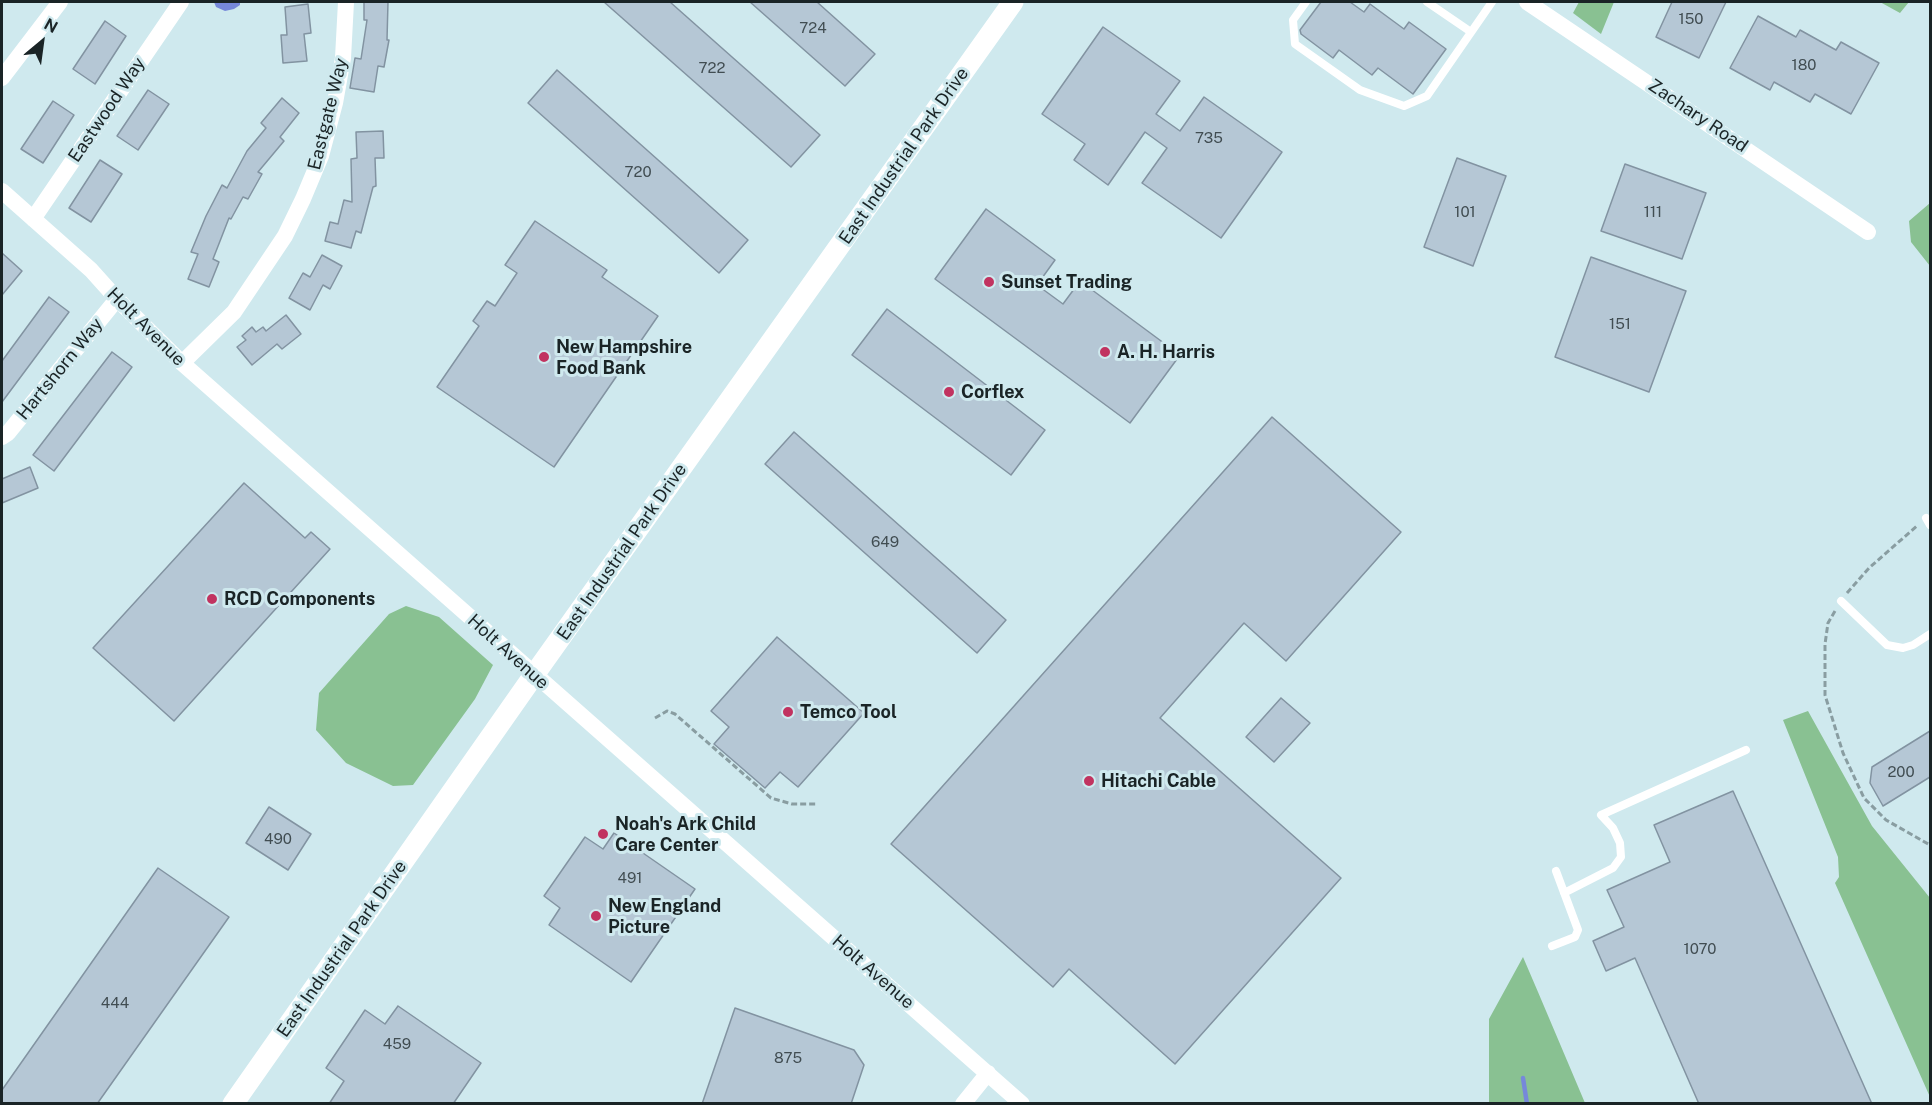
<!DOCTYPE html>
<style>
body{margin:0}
#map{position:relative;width:1932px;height:1105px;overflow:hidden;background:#cfe9ee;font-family:"Public Sans",sans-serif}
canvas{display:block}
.frame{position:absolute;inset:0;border:3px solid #1a2426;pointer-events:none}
.north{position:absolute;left:12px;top:12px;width:60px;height:60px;-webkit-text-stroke:4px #cfe9ee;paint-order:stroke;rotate:29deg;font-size:16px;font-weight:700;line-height:24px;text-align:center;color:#1a2426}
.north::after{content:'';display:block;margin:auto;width:21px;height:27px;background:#1a2426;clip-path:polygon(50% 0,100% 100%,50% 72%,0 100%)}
</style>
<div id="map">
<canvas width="1932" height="1105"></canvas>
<div class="frame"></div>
<div class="north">N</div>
</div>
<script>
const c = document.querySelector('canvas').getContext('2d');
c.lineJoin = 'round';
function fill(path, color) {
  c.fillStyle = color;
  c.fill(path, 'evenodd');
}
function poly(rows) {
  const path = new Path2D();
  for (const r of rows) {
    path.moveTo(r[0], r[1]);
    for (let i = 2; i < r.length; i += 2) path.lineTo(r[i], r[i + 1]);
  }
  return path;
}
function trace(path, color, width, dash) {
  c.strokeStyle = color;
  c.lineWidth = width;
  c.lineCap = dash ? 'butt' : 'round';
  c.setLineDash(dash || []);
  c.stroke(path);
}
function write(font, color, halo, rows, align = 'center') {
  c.font = font + ' "Public Sans",sans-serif';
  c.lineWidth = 6;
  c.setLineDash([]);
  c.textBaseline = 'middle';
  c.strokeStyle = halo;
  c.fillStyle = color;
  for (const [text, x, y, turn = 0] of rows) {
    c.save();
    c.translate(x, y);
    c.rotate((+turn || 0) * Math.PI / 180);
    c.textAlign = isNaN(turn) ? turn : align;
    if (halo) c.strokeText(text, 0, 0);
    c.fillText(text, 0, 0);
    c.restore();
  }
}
fill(poly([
 [1579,2,1614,2,1601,34,1573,13],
 [1880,2,1909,2,1900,13],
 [1930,203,1930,266,1911,242,1909,221],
 [406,606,439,617,493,665,475,699,413,785,393,786,346,763,316,730,319,693,389,614],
 [1808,711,1872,826,1930,898,1930,1097,1835,883,1839,877,1838,857,1783,720],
 [1523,957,1538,992,1585,1103,1489,1103,1489,1019]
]), '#89c192');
fill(poly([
 [214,2,240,2,240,5,234,9,225,11,216,7]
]), '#7688da');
trace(poly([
 [1523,1078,1527,1104]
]), '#7688da', 4.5);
const building = poly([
 [364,2,388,2,387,40,389,40,384,67,378,66,374,92,350,88,355,58,361,59,367,20,364,20,364,2],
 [604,2,670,2,820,135,791,167,604,2],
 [750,2,817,2,875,54,845,86,750,2],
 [1321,2,1350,2,1364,12,1370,4,1404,29,1409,22,1446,49,1413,94,1378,68,1372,75,1339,50,1333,58,1301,34,1300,30,1321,2],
 [1672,2,1726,2,1699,58,1656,37,1672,2],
 [308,4,311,33,304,34,307,61,283,63,281,35,287,35,285,7,308,4],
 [1758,16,1796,37,1800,30,1836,50,1841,42,1879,63,1851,114,1815,94,1810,102,1774,82,1770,90,1730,68,1758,16],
 [105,21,126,36,95,84,73,69,105,21],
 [1103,27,1180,81,1156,114,1180,131,1204,97,1282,152,1221,238,1142,183,1167,148,1145,132,1108,185,1074,160,1085,144,1042,114,1103,27],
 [557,70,748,240,719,273,528,103,557,70],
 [148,90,169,104,138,150,117,136,148,90],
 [282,98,299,113,280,137,284,141,258,172,262,174,248,199,243,197,231,219,229,218,213,259,219,262,209,287,188,279,198,254,191,252,206,216,222,185,227,188,247,151,266,128,261,123,282,98],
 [53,101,74,115,43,163,21,149,53,101],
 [383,131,384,158,375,158,376,186,373,187,361,233,356,231,351,248,325,241,330,222,338,224,344,200,352,202,351,159,357,158,356,132,383,131],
 [1457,158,1506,176,1473,266,1424,247,1457,158],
 [100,160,122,174,91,222,69,208,100,160],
 [1625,164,1706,193,1682,259,1601,231,1625,164],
 [986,209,1055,260,1037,285,1063,304,1080,281,1180,355,1130,423,935,279,986,209],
 [535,221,607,270,602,277,658,316,554,467,437,387,479,326,473,321,487,301,495,306,517,273,505,265,535,221],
 [2,253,22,271,2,295,2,253],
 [322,255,342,266,330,289,323,285,310,310,289,298,303,273,310,277,322,255],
 [1591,257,1686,291,1649,392,1555,357,1591,257],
 [49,297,69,312,2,402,2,361,49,297],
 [887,309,1045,430,1011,475,852,355,887,309],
 [286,315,301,334,282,349,277,344,252,365,237,347,246,340,242,336,252,327,256,332,263,327,266,331,286,315],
 [112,352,132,367,54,471,33,455,112,352],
 [1272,417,1401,532,1286,661,1244,623,1160,718,1341,878,1175,1064,1069,969,1053,987,891,844,1272,417],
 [794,432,1006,620,977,653,765,464,794,432],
 [30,467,38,488,2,503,2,479,30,467],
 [244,483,305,538,311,532,330,549,174,721,93,648,244,483],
 [777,637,864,713,798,787,780,772,765,788,714,744,729,727,711,711,777,637],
 [1281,698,1310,723,1274,762,1246,737,1281,698],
 [1930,731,1930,777,1883,806,1870,783,1872,767,1930,731],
 [1733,791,1872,1104,1699,1104,1635,958,1606,971,1593,941,1624,927,1607,890,1670,862,1654,825,1733,791],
 [269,807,311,834,288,870,246,843,269,807],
 [614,833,695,889,631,982,549,925,560,908,544,896,585,837,603,849,614,833],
 [158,868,229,917,97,1104,2,1104,2,1090,158,868],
 [398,1006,481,1063,453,1104,329,1104,344,1081,326,1068,365,1010,385,1024,398,1006],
 [735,1008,854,1050,864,1065,851,1104,702,1104,735,1008]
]);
fill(building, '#b5c7d5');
trace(building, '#8293a1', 1.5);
trace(poly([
 [1847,593,1869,568,1918,525],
 [1835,611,1828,623,1825,644,1825,695,1843,753,1864,798,1886,820,1930,845],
 [655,718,667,711,675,714,771,798,792,804,817,804]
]), '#899da1', 3, [6, 3]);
trace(poly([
 [1306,2,1293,20,1295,44,1360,90,1404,106,1427,96,1492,2],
 [1427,2,1471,32],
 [1926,518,1930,525],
 [1841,601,1887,645,1903,648,1913,645,1930,634],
 [1564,893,1613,868,1621,857,1620,843,1613,828,1601,815,1746,750],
 [1552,946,1575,937,1578,930,1556,871]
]), '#fff', 8);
trace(poly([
 [1527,2,1868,232],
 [2,78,60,2],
 [2,191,91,270,117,299,182,363,1022,1104],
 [33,219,181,2],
 [182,363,234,312,285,236,303,199,321,156,335,103,343,58,346,2],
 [2,437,8,433,117,299],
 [963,1104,988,1073]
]), '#fff', 16);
trace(poly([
 [233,1104,534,675,1013,2]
]), '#fff', 21);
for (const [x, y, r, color] of [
 [989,282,6,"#c13360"],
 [1105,352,6,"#c13360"],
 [544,357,6,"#c13360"],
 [949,392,6,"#c13360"],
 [212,599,6,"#c13360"],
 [788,712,6,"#c13360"],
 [1089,781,6,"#c13360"],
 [603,834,6,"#c13360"],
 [596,916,6,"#c13360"]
]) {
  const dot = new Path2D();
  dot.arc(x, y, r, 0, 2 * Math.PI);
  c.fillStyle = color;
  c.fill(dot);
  trace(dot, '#cfe9ee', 2);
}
write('15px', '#414d52', null, [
 ["150",1691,19],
 ["724",813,28],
 ["180",1804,65],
 ["722",712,68],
 ["735",1209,138],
 ["720",638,172],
 ["101",1465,212],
 ["111",1653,212],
 ["151",1620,324],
 ["649",885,542],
 ["200",1901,772],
 ["490",278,839],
 ["491",630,878],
 ["1070",1700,949],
 ["444",115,1003],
 ["459",397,1044],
 ["875",788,1058]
]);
write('18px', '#1a2426', '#cfe9ee', [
 ["Eastwood Way",107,110,-56],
 ["Eastgate Way",328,114,-76],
 ["Zachary Road",1698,116,34],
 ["East Industrial Park Drive",904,156,-55],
 ["Holt Avenue",146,327,45],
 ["Hartshorn Way",60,369,-51],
 ["East Industrial Park Drive",622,552,-55],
 ["Holt Avenue",508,652,42],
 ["East Industrial Park Drive",342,949,-55],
 ["Holt Avenue",873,972,41]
]);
write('bold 18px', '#1a2426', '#cfe9ee', [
 ["Sunset Trading",1001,282],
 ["New Hampshire",556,347],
 ["Food Bank",556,368],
 ["A. H. Harris",1117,352],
 ["Corflex",961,392],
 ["RCD Components",224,599],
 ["Temco Tool",800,712],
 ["Hitachi Cable",1101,781],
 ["Noah's Ark Child",615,824],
 ["Care Center",615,845],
 ["New England",608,906],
 ["Picture",608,927]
], 'left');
</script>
